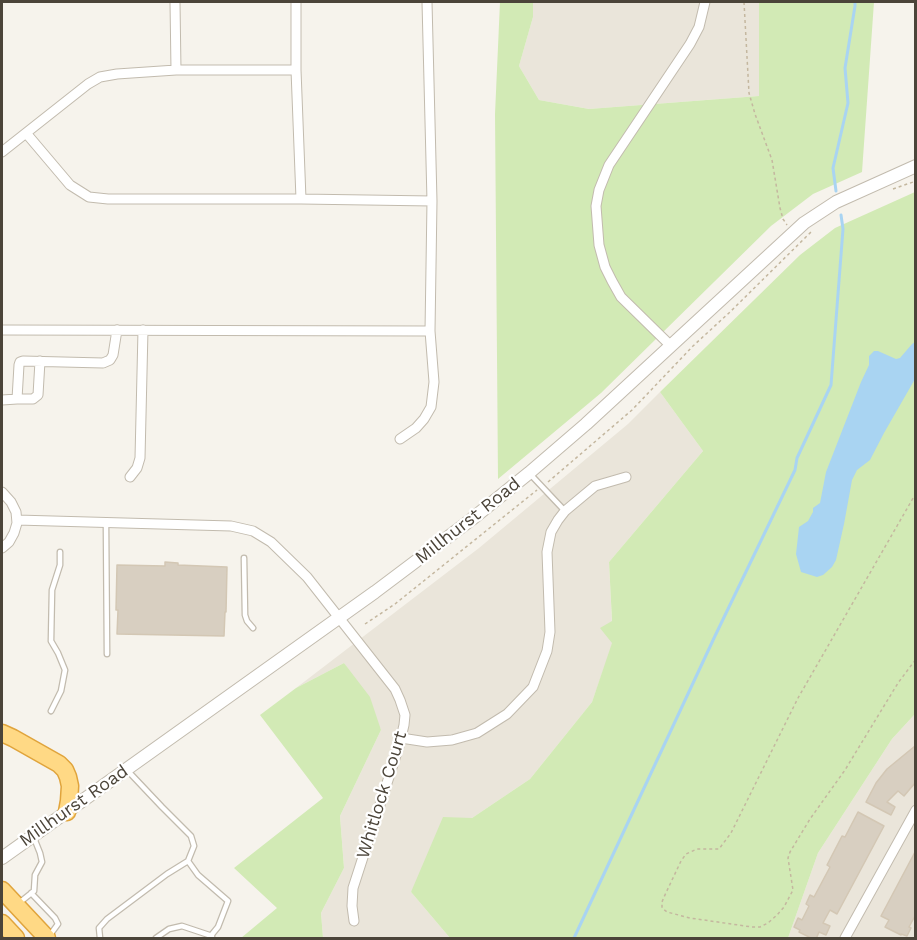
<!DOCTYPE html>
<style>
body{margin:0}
#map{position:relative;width:917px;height:940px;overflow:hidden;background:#f6f3ec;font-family:"Work Sans",sans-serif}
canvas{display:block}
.frame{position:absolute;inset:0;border:3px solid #4b4439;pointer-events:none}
</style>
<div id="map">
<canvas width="917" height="940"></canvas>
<div class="frame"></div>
</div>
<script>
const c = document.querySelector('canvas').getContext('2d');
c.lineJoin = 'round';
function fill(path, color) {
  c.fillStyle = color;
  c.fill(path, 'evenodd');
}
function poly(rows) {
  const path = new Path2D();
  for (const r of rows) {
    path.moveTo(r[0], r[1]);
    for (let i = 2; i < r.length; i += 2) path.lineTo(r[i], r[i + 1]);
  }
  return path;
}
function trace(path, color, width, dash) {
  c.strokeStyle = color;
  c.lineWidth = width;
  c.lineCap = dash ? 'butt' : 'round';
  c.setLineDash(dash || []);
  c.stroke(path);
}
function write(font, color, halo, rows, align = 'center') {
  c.font = font + ' "Work Sans",sans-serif';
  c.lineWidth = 4.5;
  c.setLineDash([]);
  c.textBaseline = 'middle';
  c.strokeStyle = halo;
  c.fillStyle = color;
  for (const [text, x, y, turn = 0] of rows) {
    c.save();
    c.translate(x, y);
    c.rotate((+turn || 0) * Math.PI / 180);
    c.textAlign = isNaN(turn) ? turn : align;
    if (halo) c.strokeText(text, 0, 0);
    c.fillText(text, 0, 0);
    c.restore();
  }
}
fill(poly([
 [533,2,759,2,759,96,589,109,539,100,519,66,533,17],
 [660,392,703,451,609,562,613,643,592,702,530,779,472,818,411,892,450,938,323,938,321,913,344,868,340,816,381,730,344,663,296,688,479,548,628,424],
 [915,714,915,938,788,938,818,853,892,739]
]), '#eae5da');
fill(poly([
 [500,2,533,2,533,17,519,66,539,100,589,109,759,96,759,2,874,2,862,172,813,194,771,226,601,393,498,479,495,114],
 [915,192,915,714,892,739,818,853,788,938,450,938,411,892,443,817,472,818,530,779,592,702,612,643,600,628,612,621,609,562,703,451,660,392,800,255,835,228],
 [344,663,370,697,381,730,340,816,344,868,321,913,323,938,241,938,277,908,234,868,323,798,260,715,296,688]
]), '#d2eab5');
fill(poly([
 [915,342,915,379,884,433,870,460,857,470,852,480,844,524,836,560,832,567,823,575,817,577,801,572,796,554,799,527,808,521,813,512,813,508,820,503,826,472,861,382,869,365,869,356,874,351,878,351,896,359,900,358,912,344]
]), '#a9d4f2');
trace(poly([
 [836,191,833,168,848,103,845,68,855,6,855,2],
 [574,938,715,636,795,470,797,458,831,385,843,229,841,215]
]), '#a9d4f2', 3);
const building = poly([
 [165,562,178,563,178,565,227,567,226,612,225,612,224,636,117,634,118,610,116,610,117,565,165,566,165,562],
 [915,746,915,783,904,796,898,791,887,802,895,807,891,815,866,802,876,783,887,769,915,746],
 [858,812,884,826,837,914,830,910,823,923,830,926,826,935,819,932,816,939,813,939,799,932,800,930,794,927,798,918,802,920,809,906,806,904,810,895,814,897,830,867,827,865,842,836,845,837,858,812],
 [915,852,915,916,909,927,911,928,907,936,901,934,901,935,885,927,889,920,881,916,915,852]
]);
fill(building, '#d8cfc1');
trace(building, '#d3c7b4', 1.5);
const service = poly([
 [531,475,564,510],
 [106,523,107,654],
 [244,558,245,615,247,621,253,628],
 [51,711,61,691,65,670,58,653,51,641,52,590,60,565,60,552],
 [127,770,162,807,191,836,194,846,188,861,198,875,228,901,218,927,209,938],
 [31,893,55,918,58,924,50,935],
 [19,903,34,891,35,875,42,862,40,853,34,838],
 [100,938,99,928,107,919,167,874,188,861],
 [156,938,169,929,182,926,212,936]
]);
const minor = poly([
 [175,2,176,70],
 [296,2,296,70,301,199],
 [26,133,70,185,89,197,108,199,301,199,432,201],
 [2,152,88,84,100,77,117,74,176,70,296,70],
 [2,330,430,331,432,201,427,2],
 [671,346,621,297,612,281,605,267,599,245,596,206,599,190,609,165,690,44,699,27,705,2],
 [17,399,33,399,38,395,40,361],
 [2,400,17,399,19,365,20,362,23,361,103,363,110,360,113,355,117,330],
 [400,439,416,428,424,419,431,407,434,382,430,331],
 [130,477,137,468,140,458,143,330],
 [2,492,11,502,16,512,17,523,14,533,9,542,2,548],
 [17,520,231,526,253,531,271,542,307,577,395,689,400,700,405,715,404,725,399,746,353,888,352,906,354,921],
 [401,738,427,742,452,740,477,733,507,714,533,687,547,651,550,632,547,552,551,532,558,520,565,511,595,486,626,477],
 [845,938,916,810]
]);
const tertiary = poly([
 [2,858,375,592,472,519,529,473,586,424,804,223,836,202,916,166]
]);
const trunk = poly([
 [2,733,13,738,59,764,65,770,68,777,70,786,69,801,67,812],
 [2,890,47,938],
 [2,923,16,938]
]);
trace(service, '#c2bbae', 7);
trace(minor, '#c2bbae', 11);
trace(tertiary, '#c2bbae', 14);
trace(trunk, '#e0a43c', 19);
trace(poly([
 [744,2,749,93,755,114,772,160,780,208,783,219,787,225],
 [893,189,916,181],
 [548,482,632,410,693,346,730,312,812,231],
 [916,493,897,526,798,698,731,833,719,849,697,849,686,854,681,861,664,897,662,902,662,908,667,912,690,918,752,927,760,927,768,923,777,915,784,907,793,890,788,858,790,852,810,819,845,770,898,683,916,659],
 [365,624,395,604,537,490]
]), '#c4b79f', 1.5, [3, 3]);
trace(service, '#fff', 4.5);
trace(minor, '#fff', 9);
trace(tertiary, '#fff', 12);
trace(trunk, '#ffd985', 16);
write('18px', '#4b4439', '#fff', [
 ["Millhurst Road",468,521,-38],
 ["Whitlock Court",382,795,-73],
 ["Millhurst Road",74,806,-35]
]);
</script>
